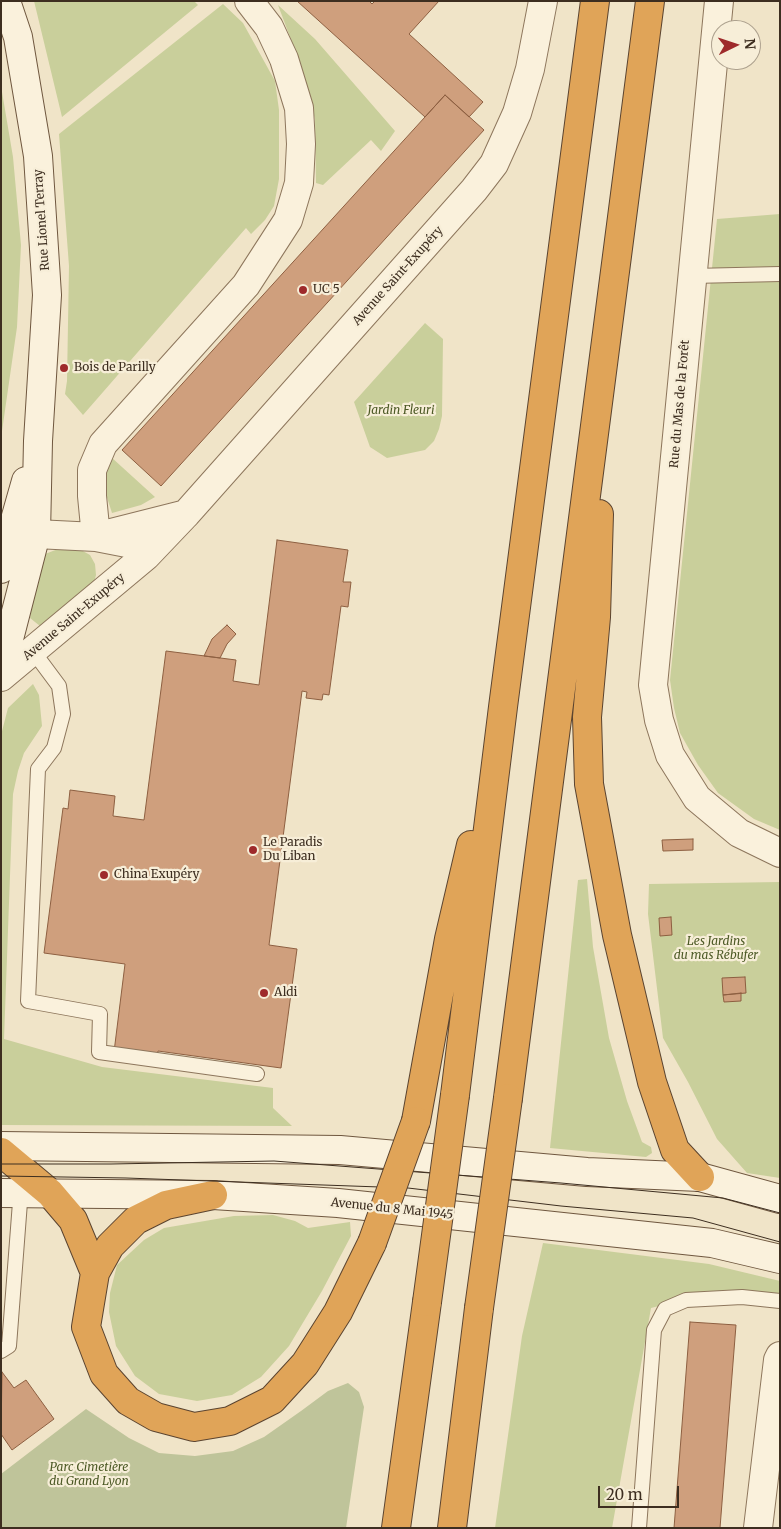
<!DOCTYPE html>
<meta charset="utf-8">
<style>
body{margin:0}
#map{position:relative;width:781px;height:1529px;overflow:hidden;background:#f0e4c8;font-family:Merriweather,serif}
canvas{display:block}
.frame{position:absolute;inset:0;border:2px solid #3d2e20;pointer-events:none}
.north{position:absolute;left:711px;top:20px;width:50px;height:50px;box-sizing:border-box;background:#f7eed8;border:1px solid #ada18e;border-radius:50%;rotate:86deg;font-size:14px;font-weight:700;line-height:20px;text-align:center;color:#3d2e20}
.north::after{content:'';display:block;margin:auto;width:18px;height:22px;background:#9e2a2b;clip-path:polygon(50% 0,100% 100%,50% 72%,0 100%)}
.scale{position:absolute;left:598px;top:1486px;width:81px;height:22px;box-sizing:border-box;border:2px solid #3d2e20;border-top:0;padding-left:6px;font-size:15px;line-height:18px;white-space:nowrap;color:#3d2e20;-webkit-text-stroke:4px #f7eed8;paint-order:stroke}
</style>
<div id="map">
<canvas width="781" height="1529"></canvas>
<div class="frame"></div>
<div class="north">N</div>
<div class="scale">20 m</div>
</div>
<script>
const c = document.querySelector('canvas').getContext('2d');
c.lineJoin = 'round';
function fill(path, color) {
  c.fillStyle = color;
  c.fill(path, 'evenodd');
}
function poly(rows) {
  const path = new Path2D();
  for (const r of rows) {
    path.moveTo(r[0], r[1]);
    for (let i = 2; i < r.length; i += 2) path.lineTo(r[i], r[i + 1]);
  }
  return path;
}
function trace(path, color, width, dash) {
  c.strokeStyle = color;
  c.lineWidth = width;
  c.lineCap = dash ? 'butt' : 'round';
  c.setLineDash(dash || []);
  c.stroke(path);
}
function write(font, color, halo, rows, align = 'center') {
  c.font = font + ' Merriweather,serif';
  c.lineWidth = 4.5;
  c.setLineDash([]);
  c.textBaseline = 'middle';
  c.strokeStyle = halo;
  c.fillStyle = color;
  for (const [text, x, y, turn = 0] of rows) {
    c.save();
    c.translate(x, y);
    c.rotate((+turn || 0) * Math.PI / 180);
    c.textAlign = isNaN(turn) ? turn : align;
    if (halo) c.strokeText(text, 0, 0);
    c.fillText(text, 0, 0);
    c.restore();
  }
}
fill(poly([
 [34,1,194,1,198,5,62,117],
 [223,4,243,23,275,81,279,110,279,179,274,206,265,220,251,234,246,228,83,415,65,394,67,381,69,266,59,134],
 [278,5,315,39,395,131,381,151,371,140,323,185,316,183,315,119,293,45],
 [1,86,13,157,21,245,17,327,1,438],
 [780,214,780,830,754,819,718,793,698,765,680,733,674,708,670,680,717,219],
 [425,323,443,339,442,416,439,429,434,441,425,450,387,458,370,447,354,402],
 [111,457,155,497,141,505,112,513,103,485,103,473],
 [58,549,81,550,90,555,95,564,96,575,93,586,83,596,40,626,30,618,40,556],
 [33,684,39,695,42,726,24,753,18,771,13,794,4,1039,102,1067,273,1088,273,1108,292,1126,1,1125,1,735,8,708],
 [587,879,593,947,609,1038,627,1101,642,1142,651,1147,652,1153,646,1157,550,1148,578,880],
 [780,882,780,1178,747,1173,717,1139,688,1082,663,1038,648,914,649,884],
 [273,1215,295,1221,308,1228,350,1222,351,1236,322,1291,289,1346,261,1377,232,1395,197,1401,159,1394,135,1376,116,1346,109,1312,110,1293,117,1265,144,1240,164,1228,234,1216],
 [543,1243,709,1264,780,1281,780,1293,714,1292,651,1308,612,1528,495,1528,522,1336]
]), '#c9cf9b');
fill(poly([
 [348,1383,359,1392,364,1407,346,1528,1,1528,1,1474,86,1409,129,1438,159,1453,195,1456,233,1451,264,1437,301,1411,328,1391]
]), '#bfc49a');
const building = poly([
 [297,1,369,1,372,4,375,1,439,1,409,34,483,102,469,117,445,95,425,117,297,1],
 [445,95,484,130,161,486,122,450,445,95],
 [277,540,348,550,343,582,351,582,348,607,341,606,329,695,323,694,322,700,306,698,307,692,302,691,269,945,297,949,281,1068,158,1051,157,1057,114,1052,125,964,44,953,63,808,68,809,70,790,115,796,113,816,144,820,166,651,236,660,233,681,259,685,277,540],
 [227,625,236,634,227,644,220,658,204,656,212,639,227,625],
 [693,839,693,850,663,851,662,840,693,839],
 [671,917,672,935,660,936,659,918,671,917],
 [745,977,746,993,723,995,722,978,745,977],
 [741,993,741,1001,724,1002,723,995,741,993],
 [690,1322,736,1325,720,1528,674,1528,690,1322],
 [2,1372,14,1388,26,1380,54,1419,12,1450,1,1434,2,1372]
]);
fill(building, '#cf9f7d');
trace(building, '#8d5f41', 1);
const service = poly([
 [692,276,780,274],
 [33,651,59,686,63,714,54,748,38,769,28,1001,100,1014,99,1052,257,1074],
 [1,1351,9,1346,21,1189],
 [639,1528,654,1330,665,1309,686,1300,742,1297,780,1301]
]);
const minor = poly([
 [719,1,653,685,659,720,670,755,697,798,739,833,780,853],
 [13,535,36,534,96,537,132,544,146,556],
 [103,535,186,514],
 [96,537,92,496,92,470,103,444,246,285,288,220,299,183,301,144,299,108,284,59,269,27,249,1],
 [1,677,146,556,186,514,474,190,494,164,517,113,530,69,543,1],
 [758,1528,778,1360,780,1356]
]);
const secondary = poly([
 [1,569,26,481],
 [1,670,36,534,38,441,47,295,38,156,18,37,6,1],
 [1,1146,340,1150,587,1172,700,1177,780,1199],
 [1,1193,213,1195,338,1203,712,1243,780,1259]
]);
const motorway = poly([
 [599,514,596,617,587,717,589,784,617,935,652,1082,675,1150,700,1177],
 [455,1095,503,707,595,1],
 [508,1098,650,1],
 [416,1121,449,939,471,845],
 [1,1152,50,1193,73,1220,95,1273],
 [213,1195,166,1205,136,1220,110,1246,95,1273,86,1327,104,1374,128,1401,156,1417,194,1427,230,1421,272,1400,305,1364,338,1312,372,1243],
 [396,1528,427,1302],
 [452,1528,479,1308]
]);
trace(service, '#8d765c', 16);
trace(minor, '#8d765c', 30);
trace(secondary, '#6f573f', 30);
trace(motorway, '#5b4430', 30);
trace(service, '#faf1dc', 14);
trace(minor, '#faf1dc', 28);
trace(secondary, '#faf1dc', 28);
trace(motorway, '#e0a458', 28);
trace(poly([
 [1,1164,111,1164,274,1161,561,1183,723,1198,780,1213],
 [1,1176,126,1178,408,1188,561,1206,693,1218,780,1242]
]), '#3d2e20', 1);
const motorwayBridge = poly([
 [372,1243,416,1121],
 [427,1302,455,1095],
 [479,1308,508,1098]
]);
trace(motorwayBridge, '#5b4430', 30, []);
trace(motorwayBridge, '#e0a458', 28);
for (const [x, y, r, color] of [
 [303,290,5,"#9e2a2b"],
 [64,368,5,"#9e2a2b"],
 [253,850,5,"#9e2a2b"],
 [104,875,5,"#9e2a2b"],
 [264,993,5,"#9e2a2b"]
]) {
  const dot = new Path2D();
  dot.arc(x, y, r, 0, 2 * Math.PI);
  c.fillStyle = color;
  c.fill(dot);
  trace(dot, '#f7eed8', 2);
}
write('12px', '#3d2e20', '#f7eed8', [
 ["Rue Lionel Terray",42,220,-94],
 ["Avenue Saint-Exupéry",398,276,-48],
 ["Rue du Mas de la Forêt",680,404,-85],
 ["Avenue Saint-Exupéry",74,617,-40],
 ["Avenue du 8 Mai 1945",392,1209,6]
]);
write('12px', '#3d2e20', '#f7eed8', [
 ["UC 5",313,290],
 ["Bois de Parilly",74,368],
 ["Le Paradis",263,843],
 ["Du Liban",263,857],
 ["China Exupéry",114,875],
 ["Aldi",274,993]
], 'left');
write('italic 12px', '#4d5a26', '#f7eed8', [
 ["Jardin Fleuri",401,411],
 ["Les Jardins",716,942],
 ["du mas Rébufer",716,956],
 ["Parc Cimetière",89,1468],
 ["du Grand Lyon",89,1482]
]);
</script>
